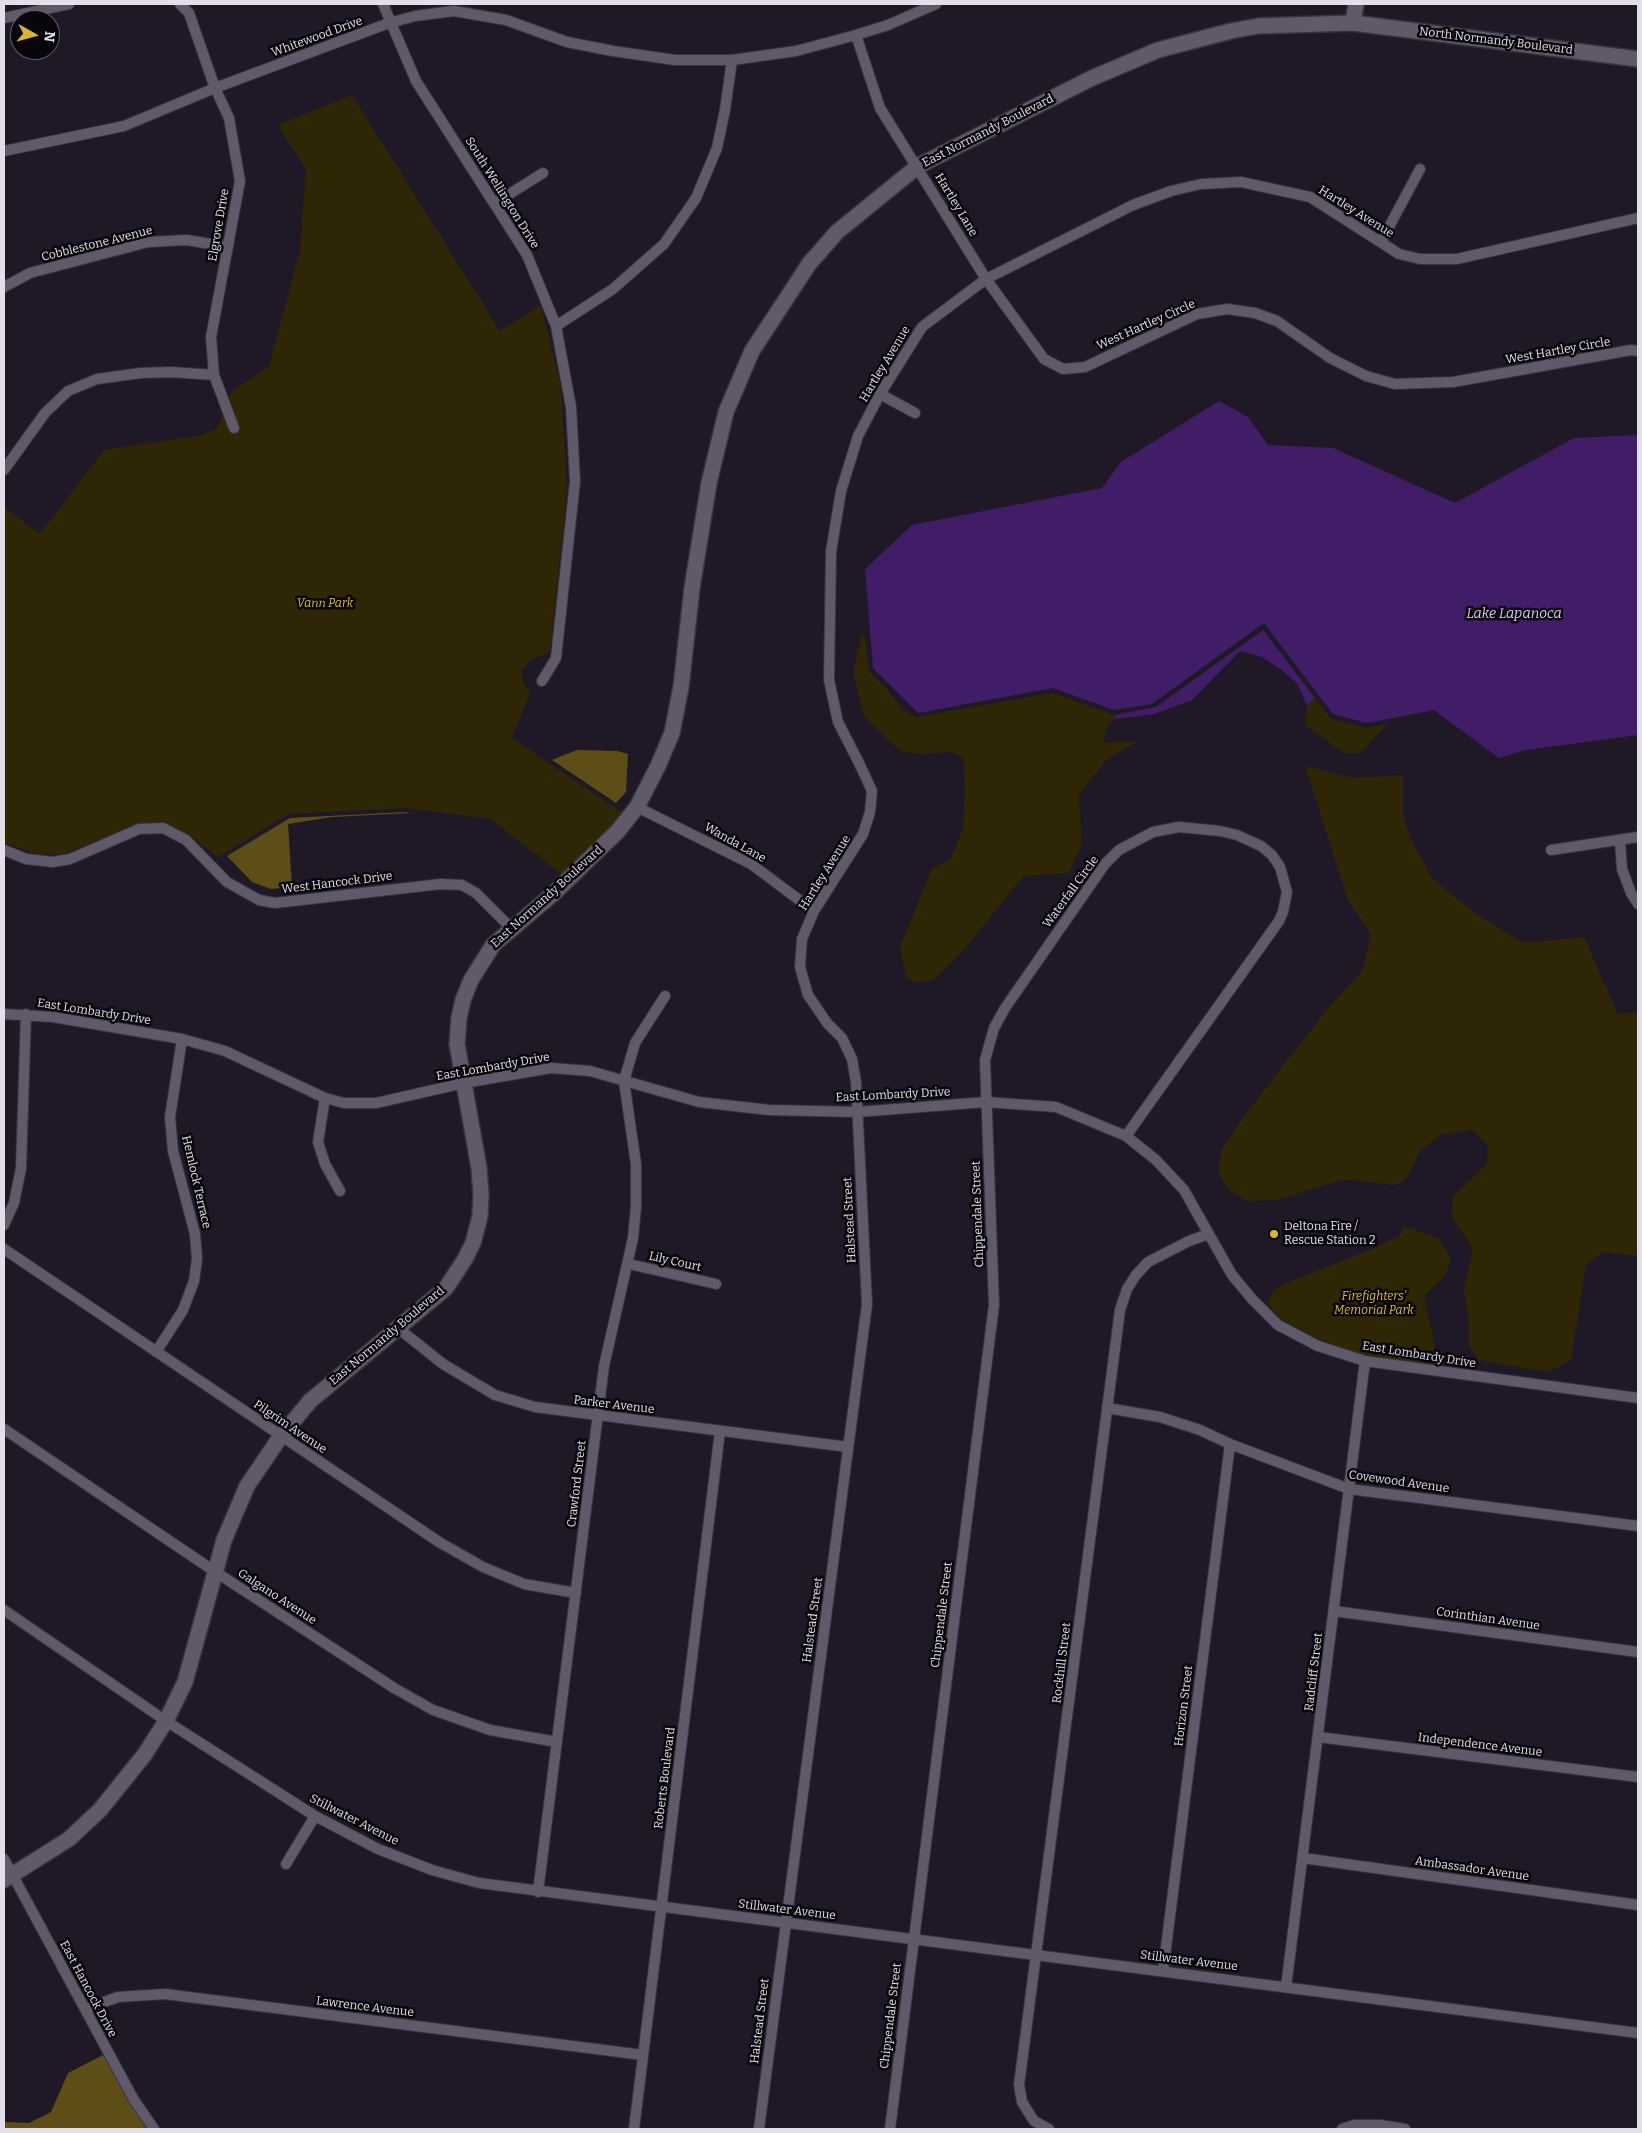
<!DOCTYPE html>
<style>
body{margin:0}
#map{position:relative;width:1642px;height:2133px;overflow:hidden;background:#1f1927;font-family:Bitter,serif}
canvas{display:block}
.frame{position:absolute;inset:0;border:5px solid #e2dfe9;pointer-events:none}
.north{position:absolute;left:10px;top:10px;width:50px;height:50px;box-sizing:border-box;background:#08060b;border:1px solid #5f5d64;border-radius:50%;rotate:97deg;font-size:14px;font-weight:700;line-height:20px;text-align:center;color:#e2dfe9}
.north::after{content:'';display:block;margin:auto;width:18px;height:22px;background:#d6b534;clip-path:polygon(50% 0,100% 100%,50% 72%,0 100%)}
</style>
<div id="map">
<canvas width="1642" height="2133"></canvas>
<div class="frame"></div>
<div class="north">N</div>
</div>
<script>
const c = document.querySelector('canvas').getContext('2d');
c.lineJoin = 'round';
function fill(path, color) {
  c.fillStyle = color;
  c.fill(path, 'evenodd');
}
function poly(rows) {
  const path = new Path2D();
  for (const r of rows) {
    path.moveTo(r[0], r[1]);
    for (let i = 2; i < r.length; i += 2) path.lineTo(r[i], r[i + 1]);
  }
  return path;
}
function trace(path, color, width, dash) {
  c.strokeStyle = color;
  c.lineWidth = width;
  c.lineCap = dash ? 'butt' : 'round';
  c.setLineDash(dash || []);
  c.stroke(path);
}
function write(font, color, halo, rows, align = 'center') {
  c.font = font + ' Bitter,serif';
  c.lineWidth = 5;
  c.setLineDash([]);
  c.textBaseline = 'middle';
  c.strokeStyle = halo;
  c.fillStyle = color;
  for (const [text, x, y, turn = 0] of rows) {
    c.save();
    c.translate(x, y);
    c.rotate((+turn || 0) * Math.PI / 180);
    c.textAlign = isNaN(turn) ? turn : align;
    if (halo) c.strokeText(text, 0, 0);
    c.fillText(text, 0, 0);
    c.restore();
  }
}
fill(poly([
 [352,95,500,331,541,305,561,387,567,490,550,652,534,658,521,670,524,684,530,693,512,738,621,812,618,821,597,845,562,875,491,819,405,808,288,814,218,857,191,836,168,825,139,824,63,854,37,854,4,843,4,507,40,534,104,450,201,435,217,429,230,393,269,366,300,250,306,169,278,125],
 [862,633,865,639,869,671,888,690,902,710,916,717,1052,693,1115,715,1116,719,1108,724,1103,743,1138,741,1105,761,1079,795,1082,844,1069,873,1024,876,960,954,933,980,916,983,906,977,900,947,932,868,950,860,963,829,965,784,963,758,952,752,924,754,903,752,891,743,863,715,853,671],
 [1315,698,1332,719,1367,728,1386,724,1386,726,1360,753,1344,753,1306,726,1307,706],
 [1305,766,1354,778,1403,775,1403,815,1412,842,1434,880,1475,913,1524,943,1584,937,1618,1014,1638,1012,1638,1256,1603,1252,1586,1265,1571,1360,1549,1372,1479,1360,1469,1346,1469,1323,1464,1290,1473,1249,1452,1217,1453,1196,1487,1164,1488,1145,1472,1130,1443,1134,1420,1150,1410,1173,1403,1182,1393,1185,1351,1180,1338,1181,1277,1200,1247,1201,1229,1190,1218,1172,1222,1149,1248,1111,1328,1008,1362,971,1371,934,1348,900],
 [1404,1226,1439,1238,1451,1260,1445,1276,1424,1296,1435,1348,1425,1364,1356,1353,1314,1337,1280,1318,1268,1304,1269,1297,1279,1286,1377,1247,1400,1235]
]), '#2f2605');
fill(poly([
 [577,750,617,751,628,754,626,792,616,803,552,760],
 [405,812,410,813,332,817,288,824,292,887,271,889,252,882,227,856,290,818],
 [103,2055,147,2129,4,2129,4,2122,29,2123,51,2112,68,2073]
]), '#5d4e18');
fill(poly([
 [1219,401,1248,417,1268,445,1333,448,1455,503,1574,438,1638,435,1638,735,1526,750,1499,758,1434,710,1367,723,1333,714,1264,623,1152,704,1114,710,1053,688,918,713,873,668,865,569,912,525,1102,488,1121,462],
 [1263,630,1315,698,1307,706,1297,683,1279,668,1262,657,1240,651,1192,700,1154,714,1116,719,1115,715,1156,707]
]), '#421d67');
const street = poly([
 [180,4,189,13,215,88,229,118,240,181,211,337,214,375,234,428],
 [383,4,416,81,527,255,556,326,571,407,575,481,556,658,542,681],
 [4,18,69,4],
 [856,35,880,108,986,279,1044,359,1063,369,1085,367,1197,314,1227,309,1255,313,1277,321,1330,358,1366,376,1395,384,1453,382,1631,350,1638,351],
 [4,151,124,126,215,88,389,23,415,16,454,11,506,20,567,42,613,51,675,60,732,60,796,51,856,35,888,25,936,4],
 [495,203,543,173],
 [1381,242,1420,169],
 [4,287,30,273,148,242,187,240,228,247],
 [556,326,613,289,664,244,696,198,717,148,725,110,732,60],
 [880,394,915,413],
 [4,470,45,413,68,391,97,379,141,373,171,372,214,375],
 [637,807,751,864,814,911],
 [1620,841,1622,869,1631,893,1638,904],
 [4,850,26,859,53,862,70,859,139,829,163,828,186,840,227,882,259,900,275,903,441,884,462,885,476,893,511,928],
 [1551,850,1638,837],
 [4,1014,53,1017,182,1039,225,1051,325,1098,344,1103,376,1103,464,1083,551,1068,590,1071,699,1102,769,1110,857,1112,986,1102,1056,1107,1126,1136,1156,1160,1184,1190,1232,1275,1252,1299,1278,1325,1318,1346,1365,1361,1638,1398],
 [325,1098,318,1142,325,1164,340,1191],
 [4,1225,14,1203,21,1168,26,1014],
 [4,1249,439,1542,483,1567,524,1584,576,1593],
 [629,1264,716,1284],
 [398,1328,443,1364,495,1395,535,1407,848,1447],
 [156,1352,183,1310,194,1281,197,1259,195,1234,173,1151,170,1117,182,1039],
 [1107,1408,1160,1417,1200,1430,1230,1444,1349,1489,1638,1526],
 [4,1429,214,1571,394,1688,433,1710,490,1730,557,1742],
 [4,1610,166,1721,315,1816,378,1849,432,1870,479,1883,1638,2033],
 [1334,1611,1638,1652],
 [1318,1737,1638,1777],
 [1303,1858,1638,1905],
 [4,1859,134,2100,154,2129],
 [286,1864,315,1816],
 [538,1892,604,1366,633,1238,636,1207,636,1164,624,1081,635,1043,665,996],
 [1163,1971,1230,1444],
 [1286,1987,1365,1361],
 [85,2009,118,1997,165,1994,643,2055],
 [634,2129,720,1431],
 [759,2129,867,1304,856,1082,852,1059,842,1038,827,1023,808,995,800,967,802,939,814,911,863,834,870,812,872,791,859,763,838,722,829,680,831,552,841,491,858,436,880,394,922,327,986,279,1133,205,1171,191,1201,184,1241,182,1310,197,1399,254,1420,259,1457,259,1638,218],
 [890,2129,994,1305,985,1060,994,1028,1005,1008,1105,864,1119,850,1153,832,1179,827,1220,831,1237,835,1261,846,1272,855,1280,867,1287,892,1283,912,1279,921,1126,1136],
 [1049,2129,1034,2121,1022,2102,1019,2085,1120,1310,1127,1289,1136,1275,1148,1262,1189,1241,1209,1234],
 [1342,2129,1354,2125,1380,2125,1405,2129]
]);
const secondary = poly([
 [1353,23,1356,4],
 [4,1880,69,1839,100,1810,145,1754,166,1721,185,1682,224,1540,247,1486,281,1436,310,1401,446,1288,465,1259,473,1243,480,1216,481,1194,479,1168,457,1044,459,1018,463,1000,471,980,493,945,553,894,618,831,637,807,658,766,672,733,681,687,692,588,709,483,726,412,752,351,809,264,837,232,918,166,1092,78,1158,50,1231,31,1258,26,1353,23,1638,59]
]);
trace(street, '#393440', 12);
trace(secondary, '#393440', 18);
trace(street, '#60596a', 10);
trace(secondary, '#60596a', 15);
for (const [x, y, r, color] of [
 [1274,1234,5,"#d6b534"]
]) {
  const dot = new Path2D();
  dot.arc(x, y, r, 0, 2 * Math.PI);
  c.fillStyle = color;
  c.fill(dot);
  trace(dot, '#08060b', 2);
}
write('12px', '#e2dfe9', '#08060b', [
 ["Whitewood Drive",317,37,-20],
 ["North Normandy Boulevard",1496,41,7],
 ["East Normandy Boulevard",988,131,-27],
 ["South Wellington Drive",502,193,58],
 ["Hartley Lane",956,205,59],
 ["Hartley Avenue",1356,212,32],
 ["Elgrove Drive",219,225,-80],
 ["Cobblestone Avenue",97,244,-14],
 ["West Hartley Circle",1146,325,-24],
 ["West Hartley Circle",1558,351,-10],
 ["Hartley Avenue",885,364,-59],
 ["Wanda Lane",735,843,29],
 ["Hartley Avenue",825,873,-58],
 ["West Hancock Drive",337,883,-7],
 ["Waterfall Circle",1071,892,-54],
 ["East Normandy Boulevard",547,897,-42],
 ["East Lombardy Drive",94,1012,9],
 ["East Lombardy Drive",493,1067,-10],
 ["East Lombardy Drive",893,1095,-3],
 ["Hemlock Terrace",196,1182,77],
 ["Chippendale Street",978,1214,-92],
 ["Halstead Street",850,1220,-93],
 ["Lily Court",675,1262,13],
 ["East Normandy Boulevard",387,1336,-40],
 ["East Lombardy Drive",1419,1355,9],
 ["Parker Avenue",614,1405,7],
 ["Pilgrim Avenue",290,1427,34],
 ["Covewood Avenue",1399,1482,8],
 ["Crawford Street",577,1484,-83],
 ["Galgano Avenue",277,1597,33],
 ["Chippendale Street",942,1615,-83],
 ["Corinthian Avenue",1488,1619,8],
 ["Halstead Street",813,1620,-82],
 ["Rockhill Street",1062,1663,-83],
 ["Radcliff Street",1314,1672,-83],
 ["Horizon Street",1184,1706,-83],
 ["Independence Avenue",1480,1745,7],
 ["Roberts Boulevard",665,1778,-83],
 ["Stillwater Avenue",354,1820,27],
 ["Ambassador Avenue",1472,1869,8],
 ["Stillwater Avenue",787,1910,7],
 ["Stillwater Avenue",1189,1961,7],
 ["East Hancock Drive",88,1989,62],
 ["Lawrence Avenue",365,2007,7],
 ["Chippendale Street",891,2016,-83],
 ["Halstead Street",760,2021,-83]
]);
write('italic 12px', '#e0bd2d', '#08060b', [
 ["Vann Park",325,604],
 ["Firefighters'",1374,1297],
 ["Memorial Park",1374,1311]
]);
write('12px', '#e2dfe9', '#08060b', [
 ["Deltona Fire /",1284,1227],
 ["Rescue Station 2",1284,1241]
], 'left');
write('italic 14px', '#dacaf5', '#08060b', [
 ["Lake Lapanoca",1514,614]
]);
</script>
